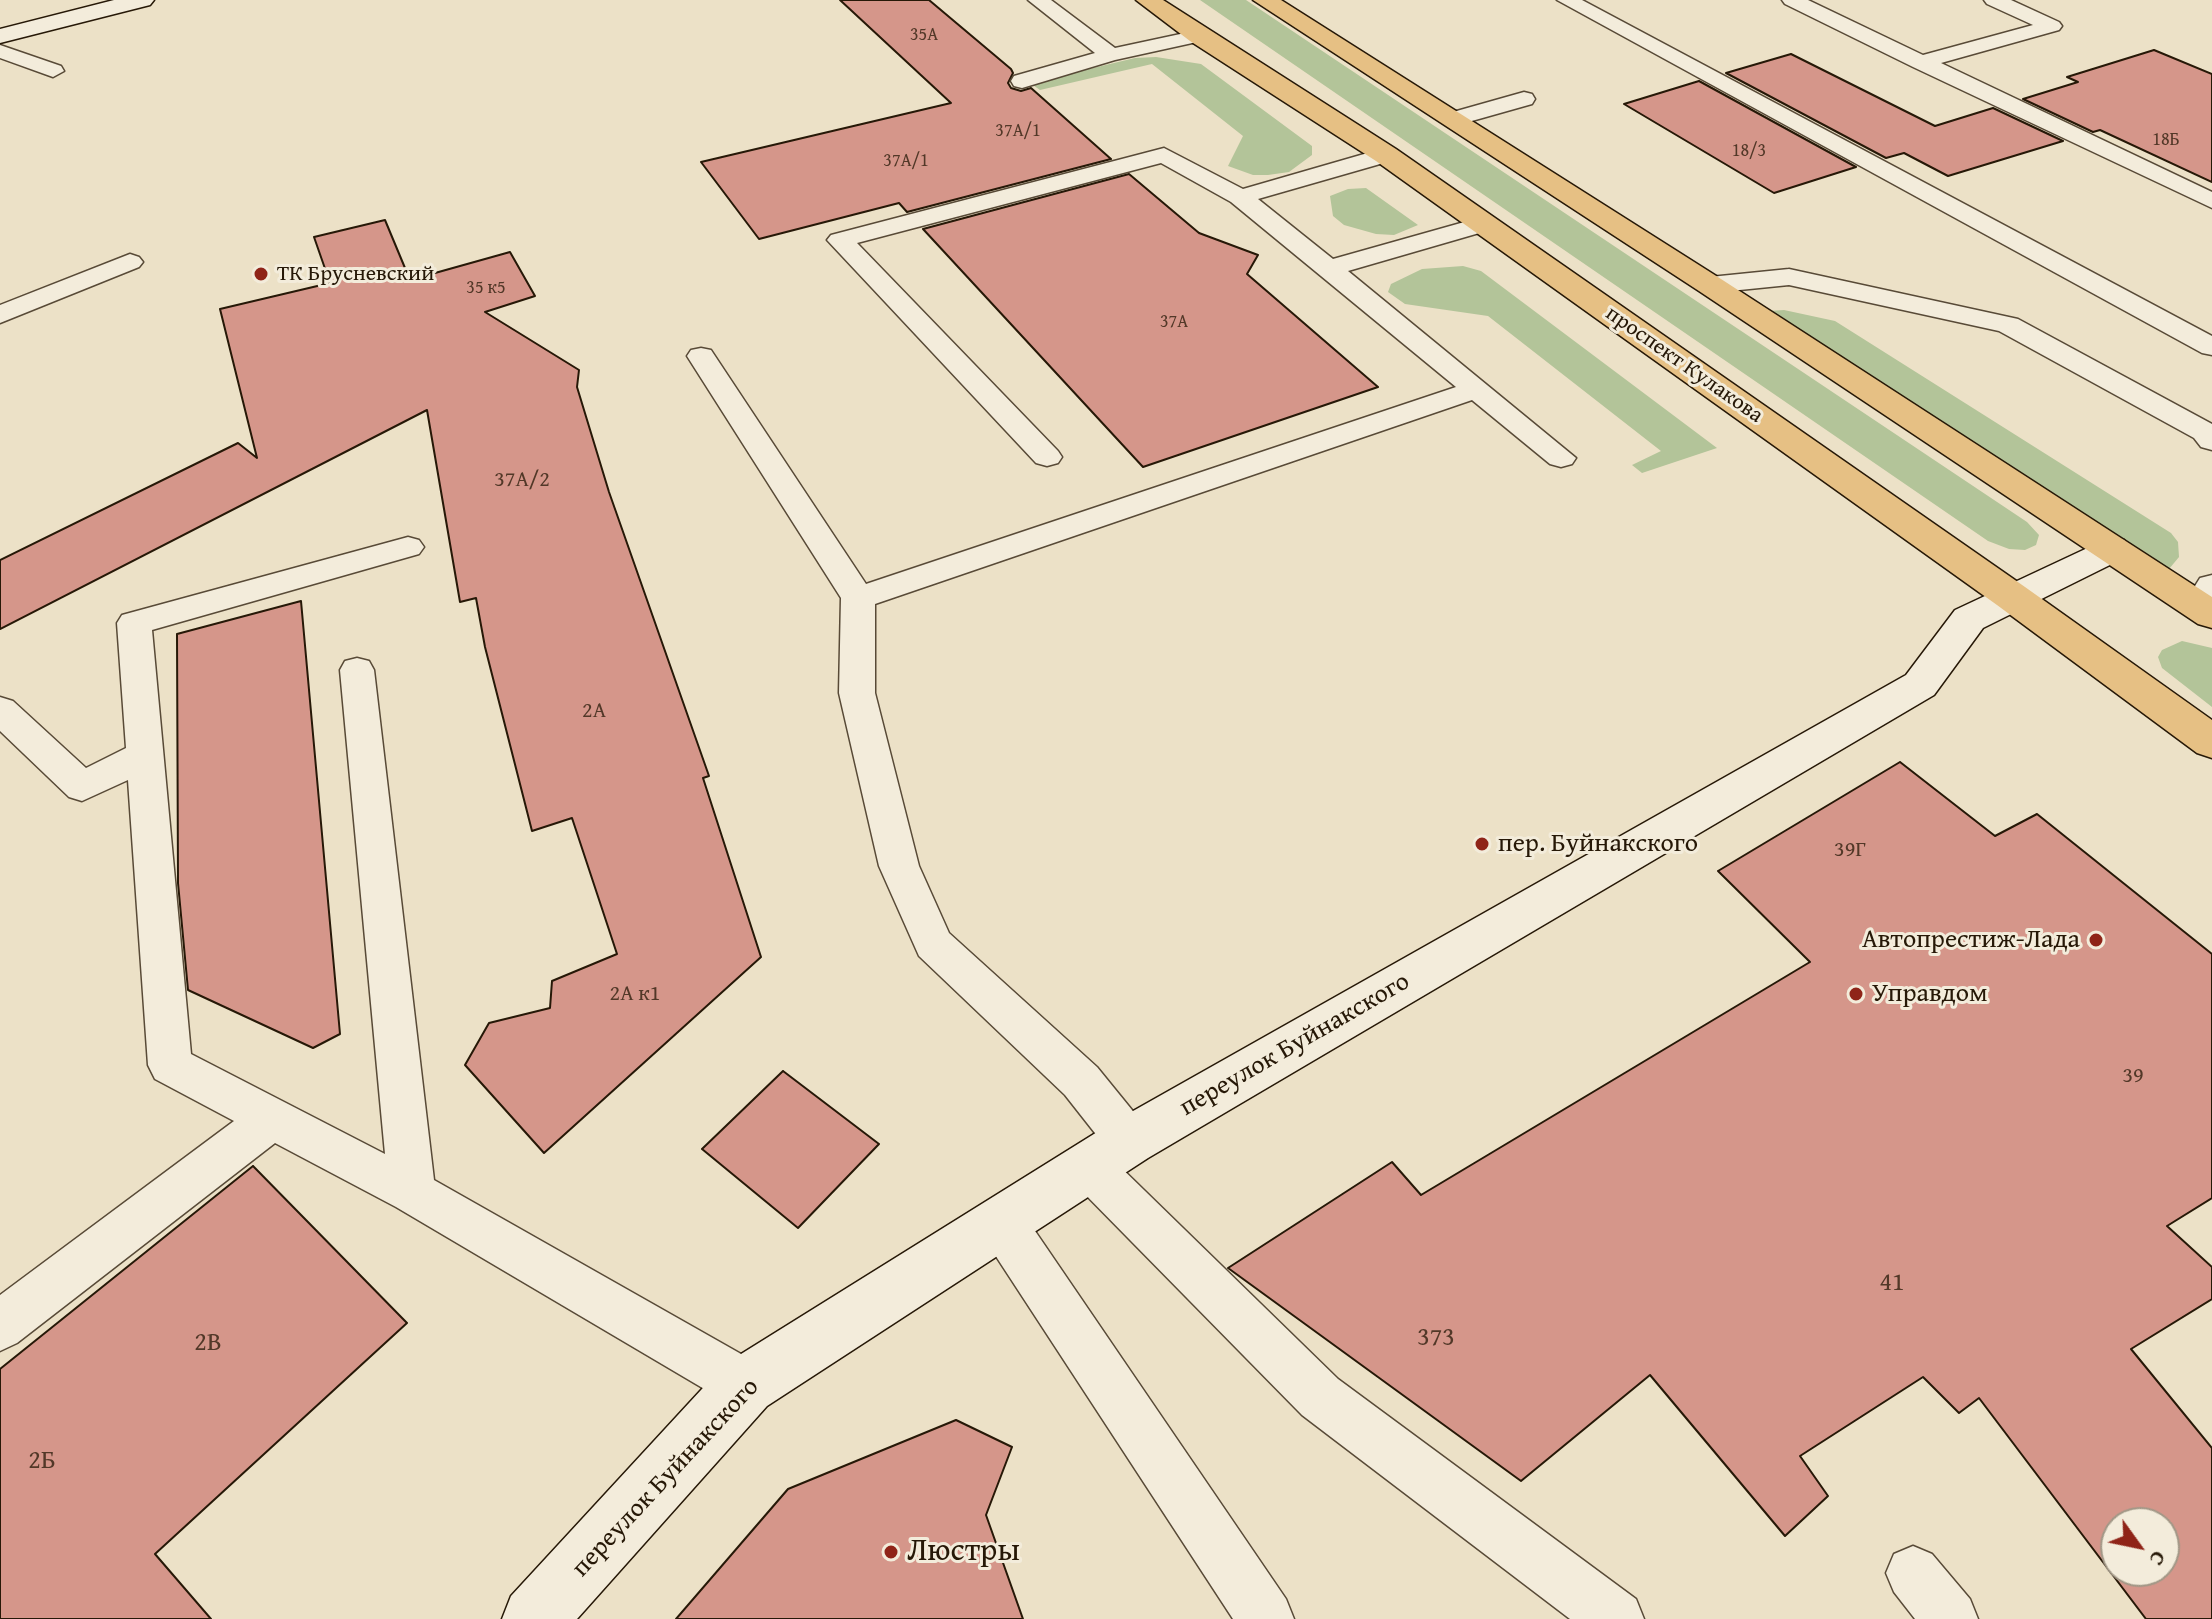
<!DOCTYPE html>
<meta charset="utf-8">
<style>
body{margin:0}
#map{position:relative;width:2212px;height:1619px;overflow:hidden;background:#ece1c7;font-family:"Gentium Book Plus",serif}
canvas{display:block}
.north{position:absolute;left:2100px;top:1507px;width:80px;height:80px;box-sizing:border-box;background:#f3ecdb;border:2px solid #a19786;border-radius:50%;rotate:123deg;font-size:22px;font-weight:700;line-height:32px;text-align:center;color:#261807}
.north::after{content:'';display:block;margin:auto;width:28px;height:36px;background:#8f2418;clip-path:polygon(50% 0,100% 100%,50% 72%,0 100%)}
</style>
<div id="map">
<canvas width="2212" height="1619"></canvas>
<div class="north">С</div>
</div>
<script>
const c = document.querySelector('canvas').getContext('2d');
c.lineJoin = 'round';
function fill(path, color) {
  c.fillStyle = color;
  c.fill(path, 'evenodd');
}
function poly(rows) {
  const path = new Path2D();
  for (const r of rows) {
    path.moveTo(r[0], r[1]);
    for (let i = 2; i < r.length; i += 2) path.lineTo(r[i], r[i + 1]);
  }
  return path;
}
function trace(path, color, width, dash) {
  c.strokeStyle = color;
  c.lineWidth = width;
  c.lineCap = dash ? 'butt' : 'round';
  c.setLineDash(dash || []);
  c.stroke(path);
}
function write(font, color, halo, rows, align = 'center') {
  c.font = font + ' "Gentium Book Plus",serif';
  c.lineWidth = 6;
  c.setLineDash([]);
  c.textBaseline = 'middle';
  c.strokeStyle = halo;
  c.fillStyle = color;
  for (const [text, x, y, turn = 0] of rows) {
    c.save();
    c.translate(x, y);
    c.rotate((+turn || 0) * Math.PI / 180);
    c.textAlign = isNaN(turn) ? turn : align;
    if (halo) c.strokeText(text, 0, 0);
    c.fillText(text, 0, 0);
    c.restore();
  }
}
fill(poly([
 [1200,0,1246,0,2027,522,2039,535,2036,545,2025,550,2009,549,1988,541],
 [1156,57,1201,64,1312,146,1312,155,1289,172,1268,175,1253,175,1228,166,1243,136,1152,64,1040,90,1030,83,1135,58],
 [1366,188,1418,225,1394,235,1376,234,1344,225,1333,216,1330,196,1348,189],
 [1463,266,1481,271,1717,448,1642,473,1632,465,1661,451,1488,316,1405,304,1388,292,1391,284,1422,269],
 [1784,310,1835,321,2171,533,2178,542,2179,557,2169,569,1768,311],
 [2182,641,2212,648,2212,707,2162,668,2158,657,2162,650]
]), '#b3c499');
const building = poly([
 [840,0,929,0,1011,69,1013,73,1008,83,1011,88,1021,91,1031,88,1111,159,907,212,899,203,759,239,701,162,951,103,840,0],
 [2154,50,2212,74,2212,182,2100,130,2093,132,2023,99,2078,82,2067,77,2154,50],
 [1791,54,1935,126,1993,108,2063,141,1948,176,1904,153,1886,158,1726,73,1791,54],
 [1699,81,1856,167,1774,193,1624,104,1699,81],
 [1129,174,1199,233,1258,255,1247,274,1378,387,1143,467,923,229,1129,174],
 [385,220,410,280,510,252,535,296,485,312,579,370,577,387,609,492,709,776,703,778,761,957,544,1153,465,1065,489,1023,550,1008,552,981,617,954,572,818,532,831,485,647,476,598,460,602,427,410,0,629,0,560,238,443,257,458,220,309,330,283,314,237,385,220],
 [301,601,340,1034,313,1048,188,990,178,883,177,634,301,601],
 [1900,762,1995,836,2037,814,2212,954,2212,1198,2167,1226,2212,1267,2212,1299,2131,1349,2212,1448,2212,1619,2146,1619,1979,1398,1959,1413,1923,1377,1800,1456,1828,1496,1785,1536,1650,1375,1521,1481,1228,1268,1392,1162,1421,1195,1810,962,1718,871,1900,762],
 [2116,1523,2164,1523,2164,1571,2116,1571,2116,1523],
 [783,1071,879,1144,798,1228,702,1149,783,1071],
 [253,1166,407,1323,155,1554,211,1619,0,1619,0,1369,253,1166],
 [956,1420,1012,1447,986,1515,1023,1619,676,1619,788,1489,956,1420]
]);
fill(building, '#d5968a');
trace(building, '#261807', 2);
const lane = poly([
 [1028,0,1051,0,1115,48,1199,30,1209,36,1206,40,1115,60,1022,88,1014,86,1011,81,1014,76,1095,53,1028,0],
 [1557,0,1582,0,2212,336,2212,355,2202,353,1557,0],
 [1782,0,1808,0,1923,55,2033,25,1987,4,1984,0,2011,0,2059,22,2062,26,2059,30,1941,63,2212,192,2212,208,1913,67,1785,4,1782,0],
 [0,45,61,66,64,71,53,77,0,58,0,45],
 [1524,92,1532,94,1535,99,1532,104,1454,126,1446,124,1443,119,1446,114,1524,92],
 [1164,148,1243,189,1378,150,1394,150,1398,155,1394,160,1258,199,1333,259,1475,219,1493,219,1496,224,1493,229,1348,271,1576,458,1572,464,1561,467,1550,464,1472,400,875,604,875,693,919,866,949,933,1097,1067,1145,1126,1152,1141,1145,1156,1129,1162,1113,1156,1065,1095,919,956,879,866,839,693,841,598,687,356,691,350,701,348,711,350,866,584,1456,387,1231,202,1161,163,857,243,1058,451,1062,457,1058,463,1047,466,1036,463,827,240,831,235,1164,148],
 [130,254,139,257,143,262,139,267,0,323,0,305,130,254],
 [1789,269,2018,319,2212,424,2212,450,2201,447,2194,438,1999,331,1789,285,1710,293,1701,291,1697,285,1701,279,1710,277,1789,269],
 [408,537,419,540,424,547,419,554,152,630,191,1054,385,1154,340,670,345,661,357,658,369,661,374,670,434,1180,764,1367,771,1385,764,1403,746,1410,728,1403,396,1207,275,1143,17,1343,0,1351,0,1295,234,1121,155,1079,148,1065,128,780,82,801,69,797,0,731,0,697,13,701,86,768,126,748,117,623,122,615,408,537],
 [2212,575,2212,615,2200,618,2188,615,2183,607,2195,586,2200,578,2212,575],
 [1090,1147,1106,1153,1338,1379,1636,1599,1644,1619,1570,1619,1302,1415,1074,1183,1067,1168,1074,1153,1090,1147],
 [1001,1200,1018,1206,1286,1599,1294,1619,1233,1619,984,1238,977,1222,984,1206,1001,1200],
 [1913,1546,1932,1554,1970,1599,1978,1619,1915,1619,1894,1592,1886,1573,1894,1554,1913,1546]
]);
const secondary = poly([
 [114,0,154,0,150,5,0,43,0,29,114,0],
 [2111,537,2124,540,2130,549,2124,558,1983,628,1934,695,1148,1158,767,1406,577,1619,502,1619,511,1596,725,1364,1110,1124,1906,675,1955,610,2111,537]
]);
const primary = poly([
 [1136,0,1163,0,1396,149,2025,587,2212,720,2212,758,2197,753,1997,605,1376,161,1190,41,1136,0],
 [1253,0,1281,0,1721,279,2212,597,2212,628,2198,624,1699,291,1253,0]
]);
trace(lane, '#584a37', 3);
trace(secondary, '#261807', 3);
trace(primary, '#261807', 3);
fill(lane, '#f3ecdb');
fill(secondary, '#f3ecdb');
fill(primary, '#e6c084');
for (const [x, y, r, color] of [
 [261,274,8,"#8f2418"],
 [1482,844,8,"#8f2418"],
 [2096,940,8,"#8f2418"],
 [1856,994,8,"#8f2418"],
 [891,1552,8,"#8f2418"]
]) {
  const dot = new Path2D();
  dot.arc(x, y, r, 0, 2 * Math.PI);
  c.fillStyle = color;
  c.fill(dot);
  trace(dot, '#f3ecdb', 3);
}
write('18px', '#523828', null, [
 ["35А",924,35],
 ["37А/1",1018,131],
 ["18Б",2166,140],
 ["18/3",1749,151],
 ["37А/1",906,161],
 ["35 к5",486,288],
 ["37А",1174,322]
]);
write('22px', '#261807', '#f3ecdb', [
 ["ТК Брусневский",277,274]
], 'left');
write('22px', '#261807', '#f3ecdb', [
 ["проспект Кулакова",1684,365,35]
]);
write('22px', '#523828', null, [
 ["37А/2",522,480],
 ["2А",594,711],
 ["39Г",1850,850],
 ["2А к1",635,994],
 ["39",2133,1076]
]);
write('26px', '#261807', '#f3ecdb', [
 ["пер. Буйнакского",1498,844],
 ["Автопрестиж-Лада",2080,940,"right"],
 ["Управдом",1872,994]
], 'left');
write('26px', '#261807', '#f3ecdb', [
 ["переулок Буйнакского",1295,1045,-30],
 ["переулок Буйнакского",666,1478,-47]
]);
write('26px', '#523828', null, [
 ["41",1892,1283],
 ["373",1436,1338],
 ["2В",208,1343],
 ["2Б",42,1461]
]);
write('32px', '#261807', '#f3ecdb', [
 ["Люстры",907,1552]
], 'left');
</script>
